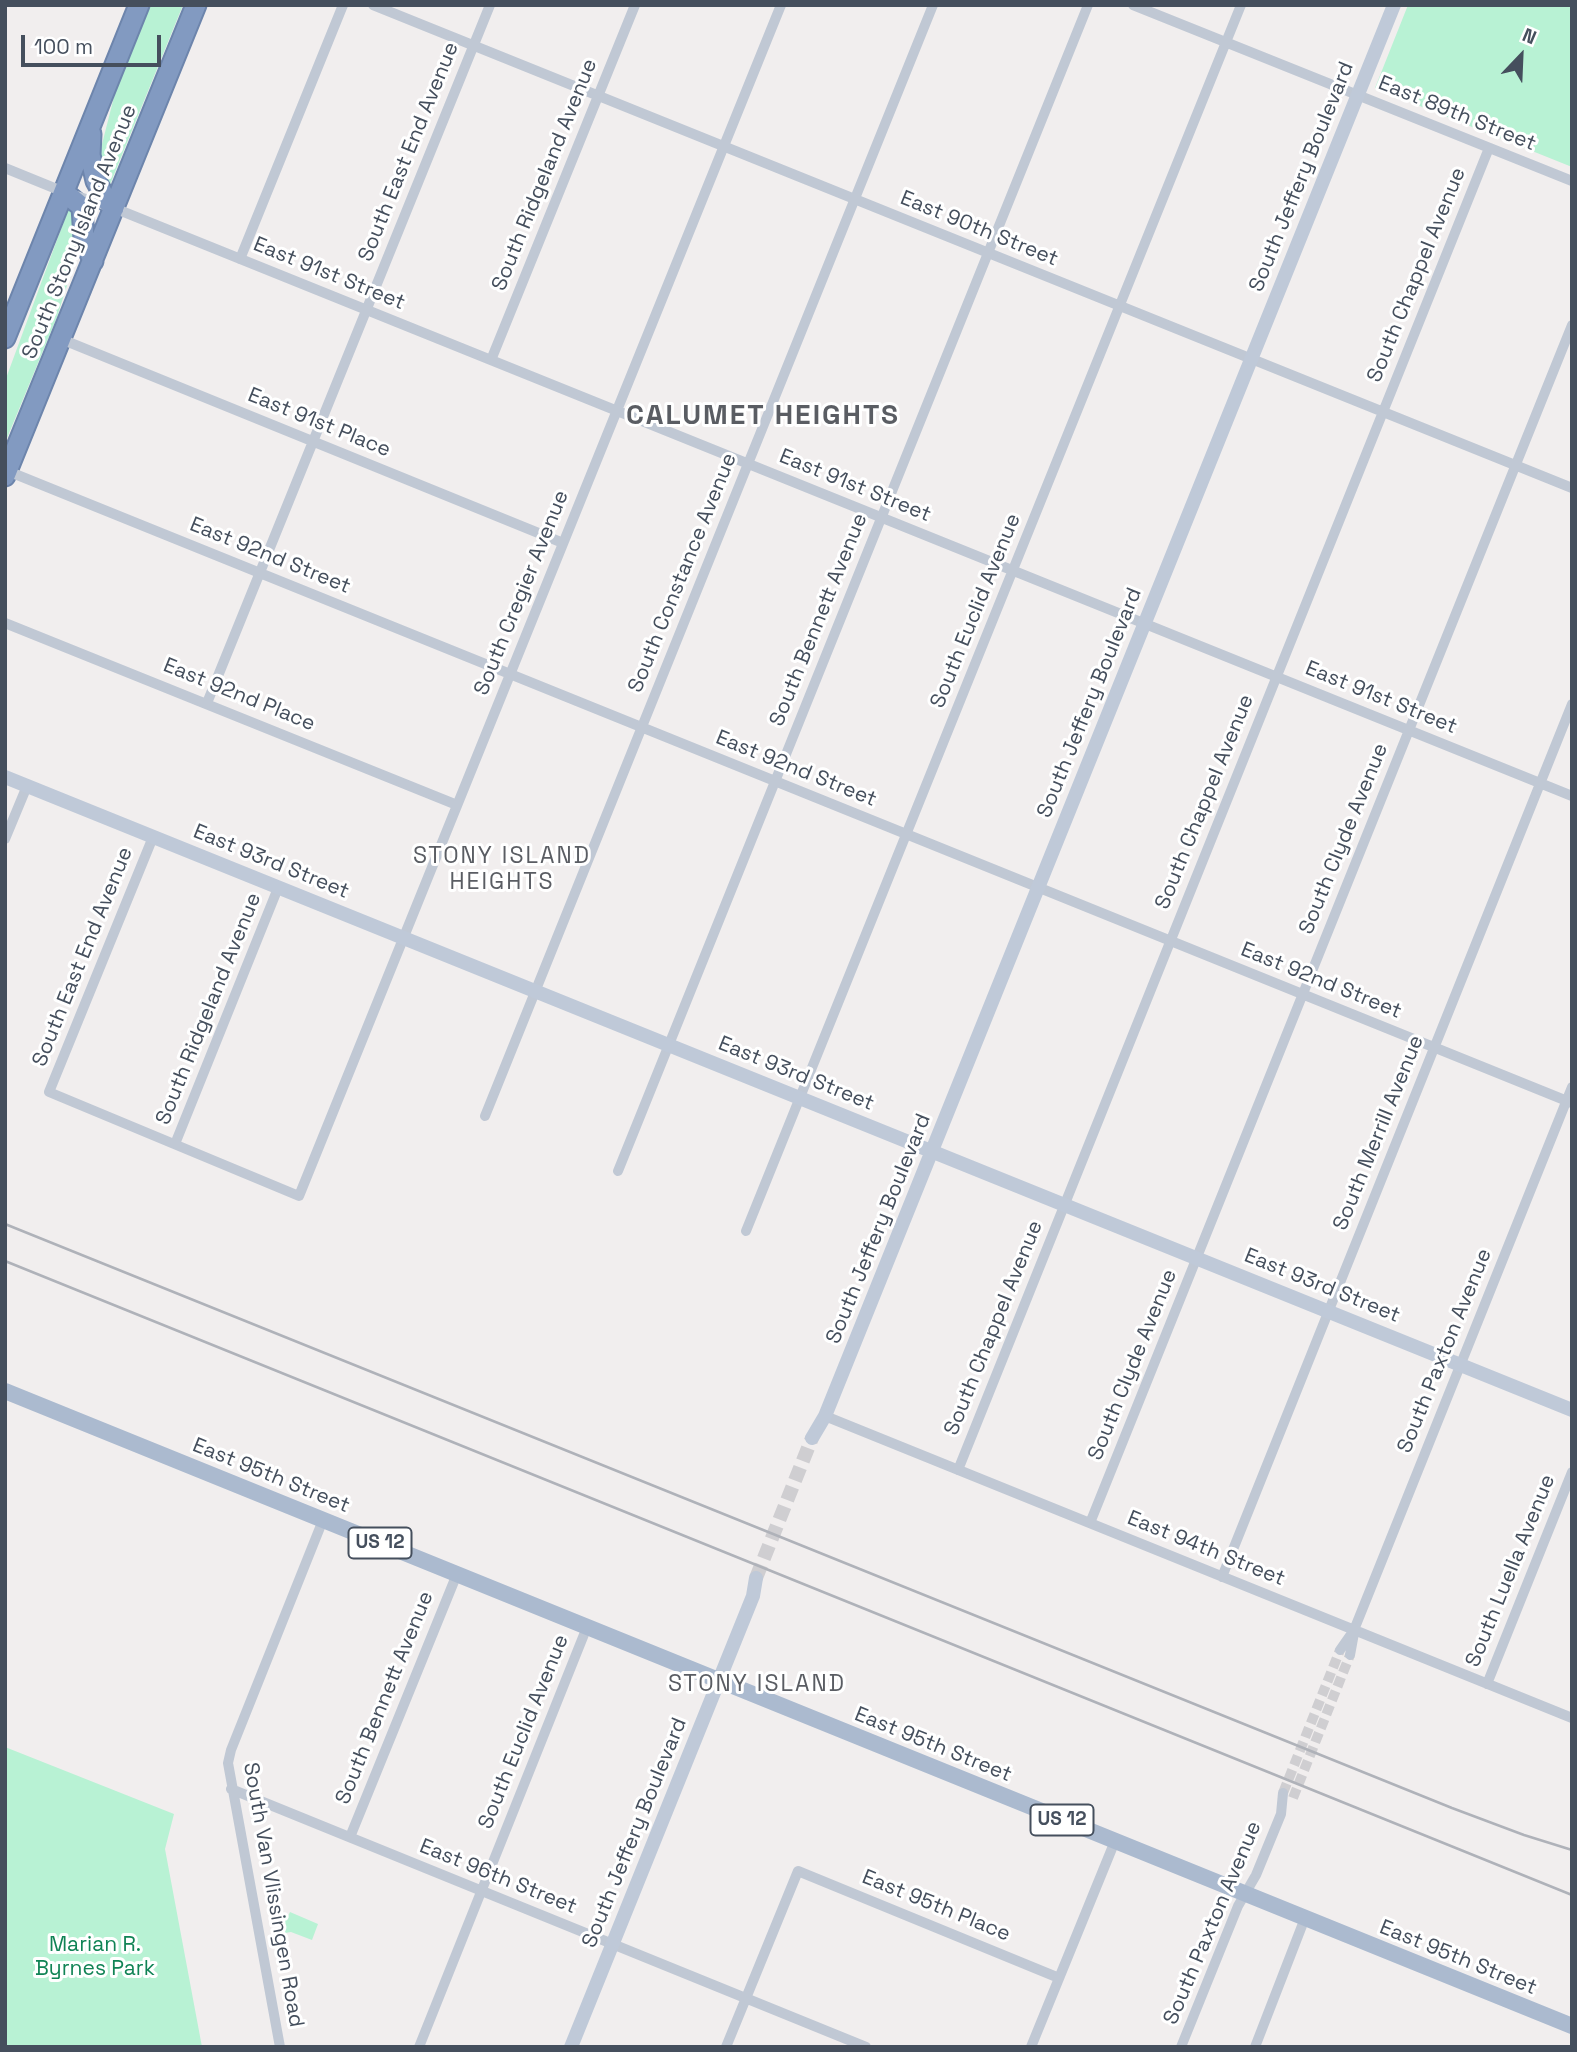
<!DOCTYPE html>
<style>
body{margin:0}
#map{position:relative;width:1577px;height:2052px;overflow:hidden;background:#f1eeee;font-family:"Space Grotesk",sans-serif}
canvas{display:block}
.frame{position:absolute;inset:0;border:7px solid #454f5d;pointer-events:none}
.north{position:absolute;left:1486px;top:21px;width:70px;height:70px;-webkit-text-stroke:5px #fff;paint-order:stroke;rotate:23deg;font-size:19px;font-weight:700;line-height:28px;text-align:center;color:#454f5d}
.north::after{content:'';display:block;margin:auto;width:24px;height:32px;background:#454f5d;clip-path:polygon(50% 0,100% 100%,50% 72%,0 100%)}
.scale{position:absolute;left:21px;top:35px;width:140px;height:32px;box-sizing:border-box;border:4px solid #454f5d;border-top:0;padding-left:9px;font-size:21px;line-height:24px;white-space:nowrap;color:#454f5d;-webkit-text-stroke:5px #fff;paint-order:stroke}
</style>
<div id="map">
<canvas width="1577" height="2052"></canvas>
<div class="frame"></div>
<div class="north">N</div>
<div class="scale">100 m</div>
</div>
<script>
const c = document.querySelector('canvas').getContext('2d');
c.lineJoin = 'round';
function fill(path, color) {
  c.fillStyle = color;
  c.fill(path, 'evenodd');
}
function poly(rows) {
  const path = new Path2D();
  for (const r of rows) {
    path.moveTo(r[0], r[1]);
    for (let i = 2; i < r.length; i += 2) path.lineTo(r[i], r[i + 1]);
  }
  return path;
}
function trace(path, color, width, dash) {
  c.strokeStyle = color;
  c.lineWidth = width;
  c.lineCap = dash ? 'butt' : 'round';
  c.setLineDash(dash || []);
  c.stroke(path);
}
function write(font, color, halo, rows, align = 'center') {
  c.font = font + ' "Space Grotesk",sans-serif';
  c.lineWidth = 6;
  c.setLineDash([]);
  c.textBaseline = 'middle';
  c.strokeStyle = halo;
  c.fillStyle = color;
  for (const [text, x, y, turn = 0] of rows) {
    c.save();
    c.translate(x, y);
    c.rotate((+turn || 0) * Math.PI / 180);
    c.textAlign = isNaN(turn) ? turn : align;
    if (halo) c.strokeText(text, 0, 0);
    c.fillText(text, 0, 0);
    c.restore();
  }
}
fill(poly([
 [150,5,183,5,109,187,101,185,99,156,116,89],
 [1408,5,1572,5,1572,167,1375,88],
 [68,210,75,212,76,257,57,317,5,443,5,381],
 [5,1747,174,1814,165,1849,202,2047,5,2047],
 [290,1912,318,1924,312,1940,291,1932,285,1933,282,1919,286,1915,288,1916]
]), '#b8f2d4');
trace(poly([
 [1283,1793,1340,1650],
 [1293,1798,1350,1655]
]), '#cfced1', 10, [10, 5]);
trace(poly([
 [756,1578,812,1438]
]), '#cfced1', 14, [14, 7]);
const highway = poly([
 [91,134,90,155,96,181,107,201,114,208],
 [64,192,82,207,84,239,93,261],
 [5,338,139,5],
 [5,476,196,5]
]);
trace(highway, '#6d85ac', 23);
trace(poly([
 [373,5,1572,488],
 [1133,5,1572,181],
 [5,168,64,192,114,208,1572,796],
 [240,259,343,5],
 [61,339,563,543],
 [491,360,635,5],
 [5,470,1572,1103],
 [5,623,457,805],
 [207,703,490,5],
 [153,837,49,1092,299,1196,781,5],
 [5,839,27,786],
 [485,1116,933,5],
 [175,1144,278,888],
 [618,1171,1088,5],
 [746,1231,1241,5],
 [825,1416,1572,1718],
 [958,1470,1489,148],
 [1090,1523,1572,325],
 [1222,1577,1572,704],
 [1340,1650,1354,1630,1572,1087],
 [1350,1655,1354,1633],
 [1487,1684,1572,1472],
 [231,1789,866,2047],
 [350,1837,457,1574],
 [280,2047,228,1763,231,1750,323,1520],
 [419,2047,587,1627],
 [726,2047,798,1871,1059,1978],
 [1031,2047,1115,1841],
 [1181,2047,1238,1906,1256,1875,1281,1814,1283,1793],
 [1255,2047,1305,1918]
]), '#c0c8d4', 10);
trace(poly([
 [5,777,1572,1410],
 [812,1438,825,1416,1394,5],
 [571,2047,753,1596,756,1578]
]), '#bfc9d8', 14);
trace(poly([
 [5,1391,1572,2026]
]), '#abbacf', 16);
trace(highway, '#829ac1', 19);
trace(poly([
 [5,1224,1452,1808,1524,1835,1572,1850],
 [5,1261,1572,1895]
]), '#afb2b9', 2.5);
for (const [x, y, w] of [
 [380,1543,63],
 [1062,1820,63]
]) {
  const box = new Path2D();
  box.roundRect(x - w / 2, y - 15.5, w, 31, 5);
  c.fillStyle = '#fff';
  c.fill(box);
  trace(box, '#454f5d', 2);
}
write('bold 19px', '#454f5d', null, [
 ["US 12",380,1543],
 ["US 12",1062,1820]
]);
write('21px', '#454f5d', '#fff', [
 ["East 89th Street",1457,114,22],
 ["South East End Avenue",409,152,-68],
 ["South Ridgeland Avenue",545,175,-68],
 ["South Jeffery Boulevard",1302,177,-68],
 ["East 90th Street",979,229,22],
 ["South Stony Island Avenue",80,232,-68],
 ["East 91st Street",329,274,22],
 ["South Chappel Avenue",1417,275,-68],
 ["East 91st Place",319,423,22],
 ["East 91st Street",855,486,22],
 ["East 92nd Street",270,556,22],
 ["South Constance Avenue",683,573,-68],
 ["South Cregier Avenue",522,593,-68],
 ["South Euclid Avenue",976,611,-68],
 ["South Bennett Avenue",819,620,-68],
 ["East 92nd Place",239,695,22],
 ["East 91st Street",1381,698,22],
 ["South Jeffery Boulevard",1090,703,-68],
 ["East 92nd Street",796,769,22],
 ["South Chappel Avenue",1205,802,-68],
 ["South Clyde Avenue",1344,839,-68],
 ["East 93rd Street",271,862,22],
 ["South East End Avenue",83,957,-68],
 ["East 92nd Street",1321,981,22],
 ["South Ridgeland Avenue",209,1009,-68],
 ["East 93rd Street",796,1074,22],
 ["South Merrill Avenue",1379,1133,-68],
 ["South Jeffery Boulevard",879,1229,-68],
 ["East 93rd Street",1322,1286,22],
 ["South Chappel Avenue",994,1328,-68],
 ["South Paxton Avenue",1445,1351,-68],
 ["South Clyde Avenue",1133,1365,-68],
 ["East 95th Street",271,1476,22],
 ["East 94th Street",1206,1549,22],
 ["South Luella Avenue",1511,1571,-68],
 ["South Bennett Avenue",385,1698,-68],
 ["South Euclid Avenue",524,1732,-68],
 ["East 95th Street",933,1745,22],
 ["South Jeffery Boulevard",635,1833,-68],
 ["East 96th Street",498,1877,22],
 ["South Van Vlissingen Road",273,1895,80],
 ["East 95th Place",936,1906,22],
 ["South Paxton Avenue",1213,1923,-67],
 ["East 95th Street",1458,1958,22]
]);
write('21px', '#108355', '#fff', [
 ["Marian R.",95,1945],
 ["Byrnes Park",95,1969]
]);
c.letterSpacing = '2px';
write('23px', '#5a5d63', '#fff', [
 ["STONY ISLAND",502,857],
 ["HEIGHTS",502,883],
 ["STONY ISLAND",757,1685]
]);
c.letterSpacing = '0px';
c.letterSpacing = '2px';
write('bold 28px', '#5a5d63', '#fff', [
 ["CALUMET HEIGHTS",763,416]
]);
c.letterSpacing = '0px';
</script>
